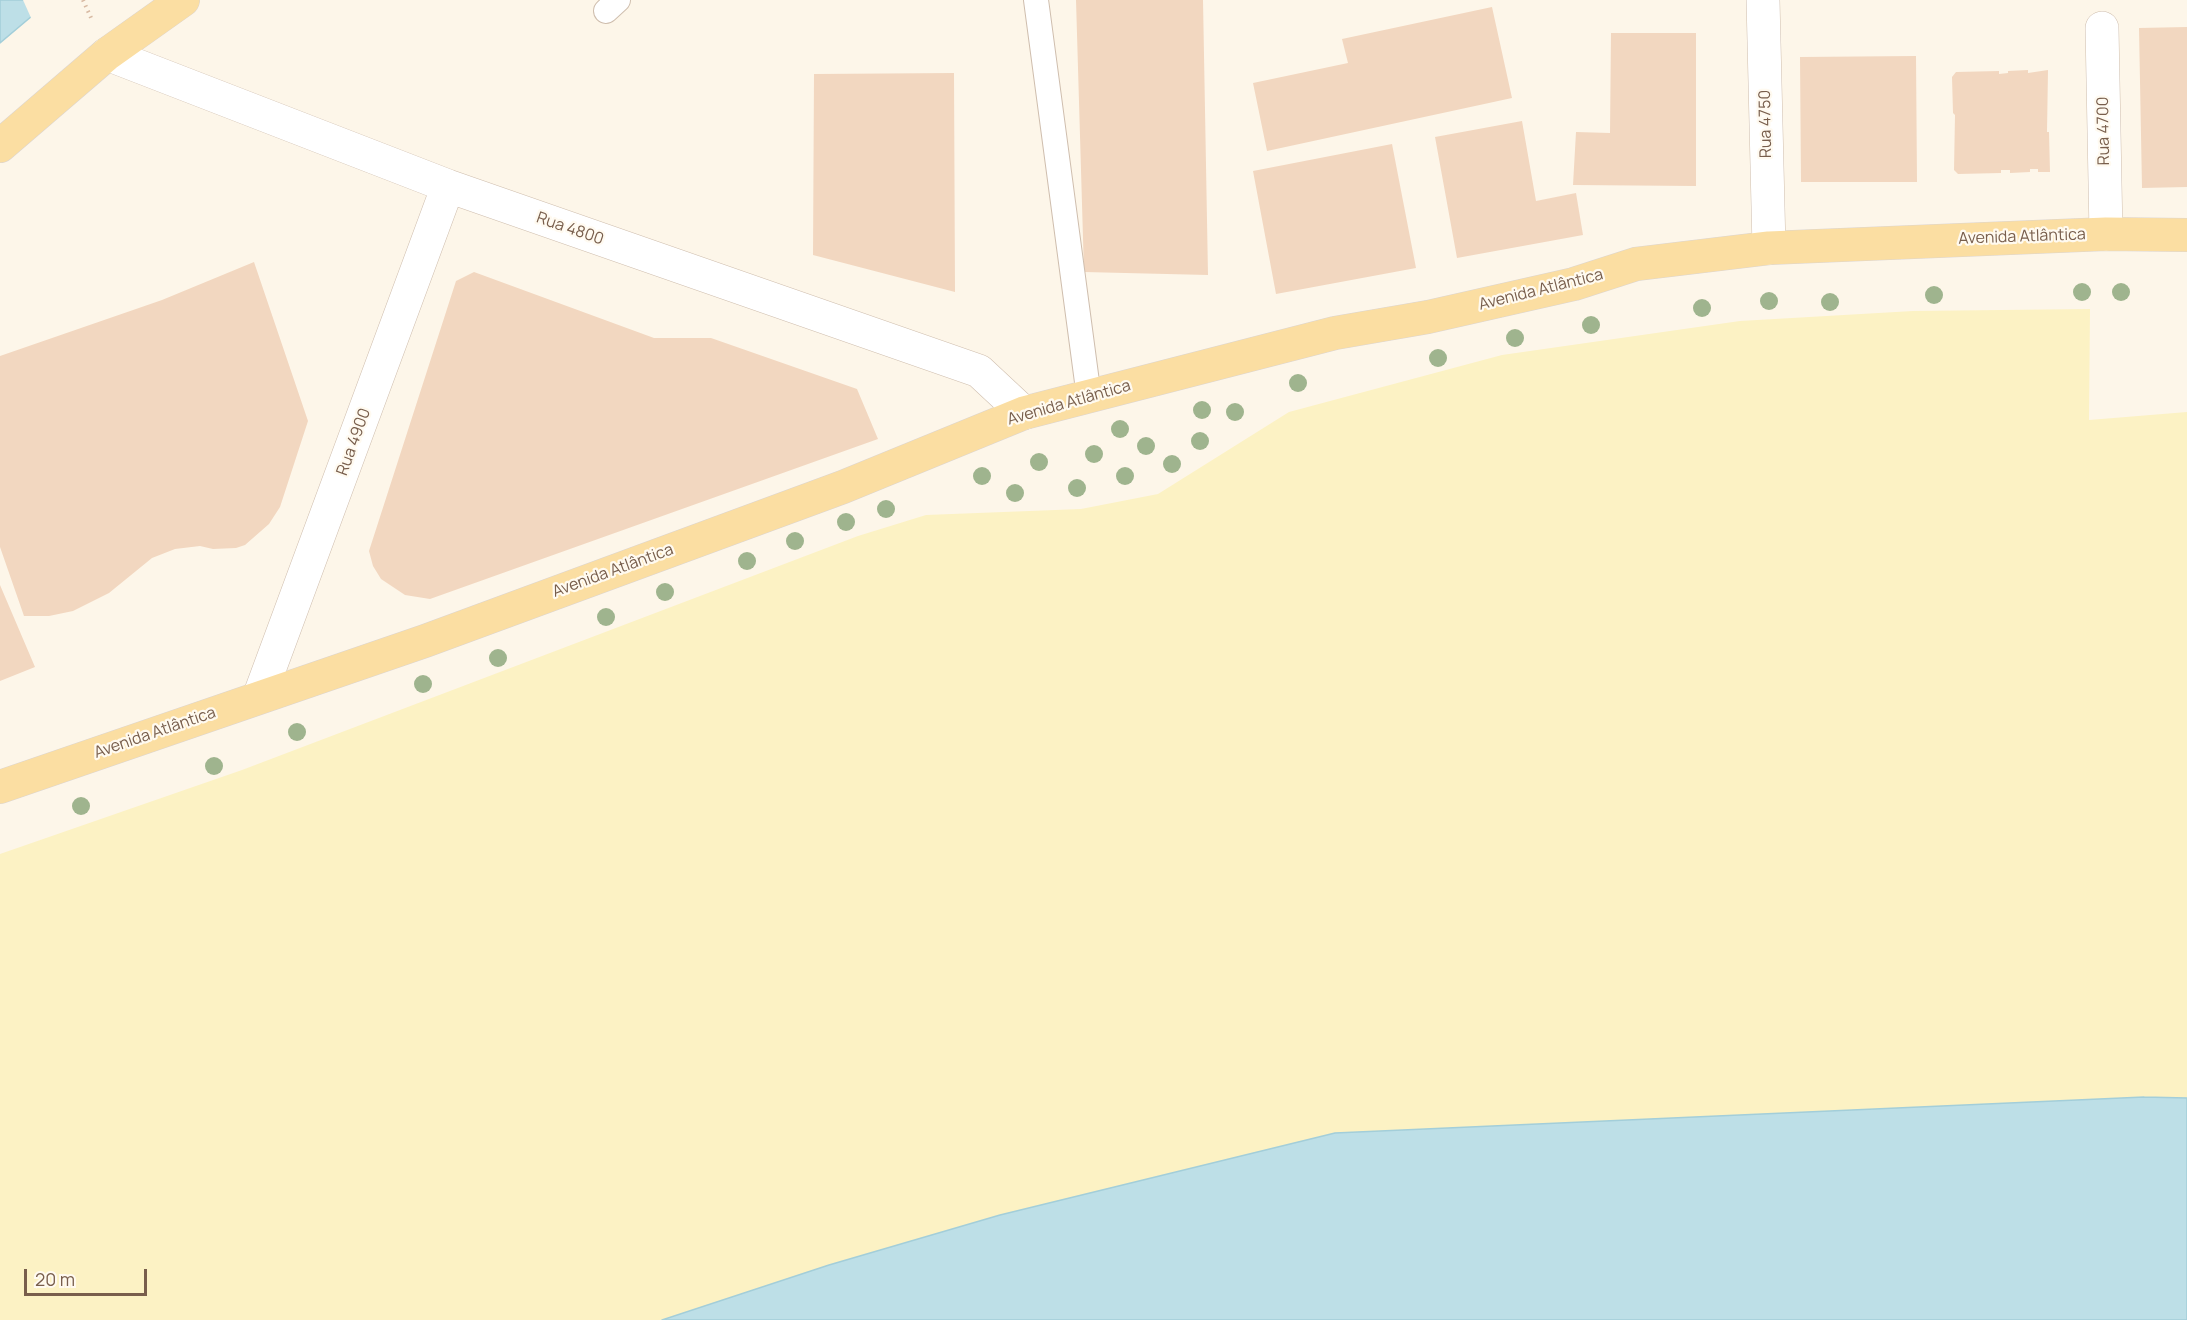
<!DOCTYPE html>
<meta charset="utf-8">
<style>
body{margin:0}
#map{position:relative;width:2187px;height:1320px;overflow:hidden;background:#fdf6e9;font-family:Manrope,sans-serif}
canvas{display:block}
.scale{position:absolute;left:24px;top:1269px;width:123px;height:27px;box-sizing:border-box;border:3px solid #785e4c;border-top:0;padding-left:8px;font-size:18px;line-height:21px;white-space:nowrap;color:#785e4c;-webkit-text-stroke:4px #fffaf0;paint-order:stroke}
</style>
<div id="map">
<canvas width="2187" height="1320"></canvas>
<div class="scale">20 m</div>
</div>
<script>
const c = document.querySelector('canvas').getContext('2d');
c.lineJoin = 'round';
function fill(path, color) {
  c.fillStyle = color;
  c.fill(path, 'evenodd');
}
function poly(rows) {
  const path = new Path2D();
  for (const r of rows) {
    path.moveTo(r[0], r[1]);
    for (let i = 2; i < r.length; i += 2) path.lineTo(r[i], r[i + 1]);
  }
  return path;
}
function trace(path, color, width, dash) {
  c.strokeStyle = color;
  c.lineWidth = width;
  c.lineCap = dash ? 'butt' : 'round';
  c.setLineDash(dash || []);
  c.stroke(path);
}
function write(font, color, halo, rows, align = 'center') {
  c.font = font + ' Manrope,sans-serif';
  c.lineWidth = 4.5;
  c.setLineDash([]);
  c.textBaseline = 'middle';
  c.strokeStyle = halo;
  c.fillStyle = color;
  for (const [text, x, y, turn = 0] of rows) {
    c.save();
    c.translate(x, y);
    c.rotate((+turn || 0) * Math.PI / 180);
    c.textAlign = isNaN(turn) ? turn : align;
    if (halo) c.strokeText(text, 0, 0);
    c.fillText(text, 0, 0);
    c.restore();
  }
}
fill(poly([
 [2090,309,2089,420,2187,412,2187,1098,2144,1097,1502,1127,829,1265,662,1320,0,1320,0,854,242,770,858,536,926,515,1081,509,1158,494,1289,412,1502,355,1740,321,1913,311]
]), '#fcf2c4');
const water = poly([
 [0,0,51,0,0,43,0,0],
 [2144,1097,2187,1098,2187,1320,662,1320,829,1265,1000,1215,1335,1133,2144,1097]
]);
fill(water, '#bddfe7');
trace(water, '#a3ced9', 1.5);
fill(poly([
 [23,0,54,0,32,20]
]), '#fdf6e9');
fill(poly([
 [1076,0,1203,0,1208,275,1084,272],
 [1492,7,1512,98,1267,151,1253,83,1348,63,1342,39],
 [2187,27,2187,187,2142,188,2139,28],
 [1611,33,1696,33,1696,186,1573,185,1576,132,1610,133],
 [1916,56,1917,182,1801,182,1800,57],
 [2028,70,2028,73,2048,70,2047,132,2049,132,2050,172,2038,172,2038,169,2030,169,2030,172,2010,173,2010,170,2001,170,2001,173,1958,174,1954,170,1955,115,1953,113,1952,77,1956,72,1999,71,1999,74,2008,73,2008,71],
 [954,73,955,292,813,255,814,74],
 [1522,121,1536,201,1576,193,1583,235,1457,258,1435,137],
 [1392,144,1416,268,1276,294,1253,171],
 [254,262,308,421,280,507,269,524,245,545,236,548,213,549,200,546,175,549,152,558,109,593,73,611,49,616,24,616,0,547,0,356,162,300],
 [474,272,654,338,711,338,857,389,878,439,430,599,405,595,381,579,373,566,369,551,456,281],
 [0,585,35,667,0,681]
]), '#f2d7c0');
const service = poly([
 [1036,0,1089,397],
 [606,11,618,0]
]);
const minor = poly([
 [1763,0,1769,248],
 [2102,28,2106,234],
 [107,54,448,186,979,371,1024,413],
 [259,697,448,186]
]);
const primary = poly([
 [0,146,107,54,183,0],
 [0,787,425,641,843,487,1024,413,1335,333,1428,317,1574,284,1636,264,1769,248,2106,234,2187,235]
]);
trace(service, '#cfbeae', 26);
trace(minor, '#cfbeae', 34);
trace(primary, '#dcd5d0', 34);
trace(poly([
 [83,0,92,20]
]), '#d8baa3', 4, [1.5, 4.5]);
trace(service, '#fff', 24);
trace(minor, '#fff', 33);
trace(primary, '#fbdea2', 33);
c.fillStyle = '#9fb48e';
for (const [x, y] of [
 [2082,292],
 [2121,292],
 [1934,295],
 [1769,301],
 [1830,302],
 [1702,308],
 [1591,325],
 [1515,338],
 [1438,358],
 [1298,383],
 [1202,410],
 [1235,412],
 [1120,429],
 [1200,441],
 [1146,446],
 [1094,454],
 [1039,462],
 [1172,464],
 [982,476],
 [1125,476],
 [1077,488],
 [1015,493],
 [886,509],
 [846,522],
 [795,541],
 [747,561],
 [665,592],
 [606,617],
 [498,658],
 [423,684],
 [297,732],
 [214,766],
 [81,806]
]) {
  c.beginPath();
  c.arc(x, y, 9, 0, 2 * Math.PI);
  c.fill();
}
write('16px', '#785e4c', '#fffaf0', [
 ["Rua 4750",1766,124,-91],
 ["Rua 4700",2104,131,-91],
 ["Rua 4800",570,229,19],
 ["Avenida Atlântica",2022,237,-2],
 ["Avenida Atlântica",1541,290,-14],
 ["Avenida Atlântica",1069,403,-16],
 ["Rua 4900",354,442,-70],
 ["Avenida Atlântica",613,571,-20],
 ["Avenida Atlântica",155,733,-19]
]);
</script>
